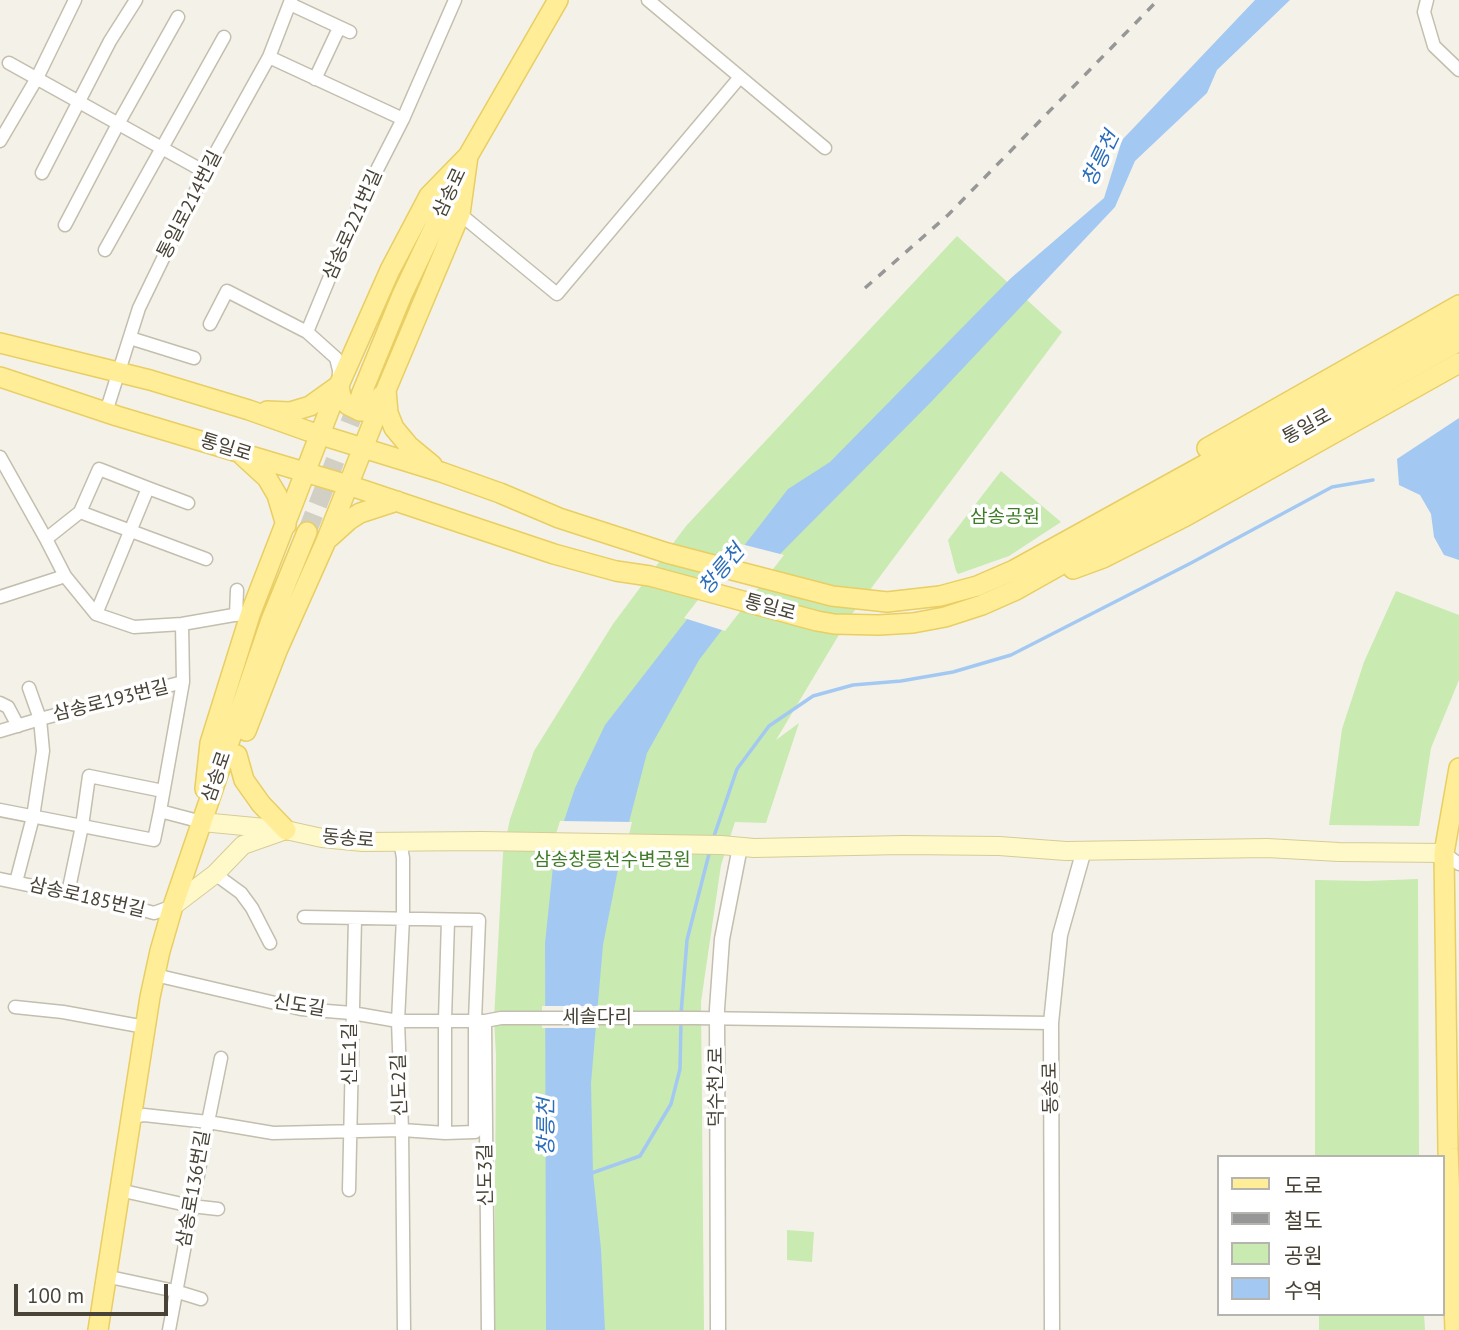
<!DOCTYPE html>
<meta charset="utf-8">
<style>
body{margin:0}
#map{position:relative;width:1459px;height:1330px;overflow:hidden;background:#f4f2e8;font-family:"PT Sans","Noto Sans KR",sans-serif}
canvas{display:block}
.legend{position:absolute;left:1217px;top:1155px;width:228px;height:161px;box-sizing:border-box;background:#fff;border:2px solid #b6b4af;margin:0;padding:9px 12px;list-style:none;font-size:21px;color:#484336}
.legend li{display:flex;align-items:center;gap:14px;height:35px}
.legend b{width:35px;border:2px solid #b6b4af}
.scale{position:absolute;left:14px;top:1284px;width:154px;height:32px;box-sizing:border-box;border:4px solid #484336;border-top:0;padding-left:9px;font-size:21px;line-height:24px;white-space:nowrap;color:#484336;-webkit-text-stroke:5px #fff;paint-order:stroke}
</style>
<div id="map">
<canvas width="1459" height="1330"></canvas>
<ul class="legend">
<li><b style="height:9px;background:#ffed97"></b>도로</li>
<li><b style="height:9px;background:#979797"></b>철도</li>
<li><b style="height:19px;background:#c9eab0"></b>공원</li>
<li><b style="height:19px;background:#a3c9f3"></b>수역</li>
</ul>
<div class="scale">100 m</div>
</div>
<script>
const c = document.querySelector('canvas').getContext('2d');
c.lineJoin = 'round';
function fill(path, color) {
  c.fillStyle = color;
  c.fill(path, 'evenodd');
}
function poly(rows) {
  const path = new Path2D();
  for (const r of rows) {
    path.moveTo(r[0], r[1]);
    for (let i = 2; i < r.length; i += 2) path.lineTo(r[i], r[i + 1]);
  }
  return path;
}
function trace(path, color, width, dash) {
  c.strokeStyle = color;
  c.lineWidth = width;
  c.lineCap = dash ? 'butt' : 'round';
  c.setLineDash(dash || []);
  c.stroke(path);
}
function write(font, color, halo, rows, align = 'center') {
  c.font = font + ' "PT Sans","Noto Sans KR",sans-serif';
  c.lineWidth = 7;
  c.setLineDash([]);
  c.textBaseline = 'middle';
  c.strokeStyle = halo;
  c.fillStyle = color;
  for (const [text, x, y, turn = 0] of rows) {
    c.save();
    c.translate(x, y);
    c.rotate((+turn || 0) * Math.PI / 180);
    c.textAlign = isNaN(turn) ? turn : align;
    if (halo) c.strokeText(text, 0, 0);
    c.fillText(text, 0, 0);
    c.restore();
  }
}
fill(poly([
 [957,236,1062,332,849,618,776,740,799,723,766,823,735,822,721,865,701,1002,704,1330,494,1330,496,1055,494,1019,503,853,510,819,534,751,613,624,686,526],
 [1001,471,1061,522,1009,556,958,574,956,571,948,540],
 [1396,591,1459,615,1459,680,1431,748,1419,826,1329,825,1342,729,1364,662],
 [1418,879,1419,1157,1315,1157,1315,880,1367,881],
 [787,1230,814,1232,812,1262,787,1260],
 [1319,1314,1424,1314,1425,1330,1319,1330]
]), '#c9eab0');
fill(poly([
 [1255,0,1290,0,1217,70,1207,93,1135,161,1115,207,932,401,779,555,699,660,647,753,622,849,603,945,591,1083,593,1173,601,1249,605,1330,546,1330,545,943,555,848,575,788,605,725,788,489,830,462,1011,278,1104,198,1122,140],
 [1459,418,1459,560,1444,555,1434,537,1431,514,1420,495,1399,485,1397,459]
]), '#a3c9f3');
fill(poly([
 [741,544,784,555,725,631,684,618],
 [560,821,632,822,621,869,550,867,552,847],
 [542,1006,601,1006,599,1028,542,1028]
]), '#f4f2e8');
trace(poly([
 [713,839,737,769,769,726,813,696,853,685,901,681,953,672,1011,655,1191,563,1332,487,1373,480],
 [681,1014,687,940,710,850],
 [589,1174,640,1156,671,1104,680,1069,681,1021]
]), '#a3c9f3', 3.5);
trace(poly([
 [307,532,361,395]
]), '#d2cfc4', 19, [19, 10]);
const minor = poly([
 [648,0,825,148],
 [1427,0,1424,12,1434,46,1459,70],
 [290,4,350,32],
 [269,57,403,119],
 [9,63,205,172],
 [315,79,339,28],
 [0,141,37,78,75,0],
 [42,173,110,41,136,0],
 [460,214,557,294,740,77],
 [65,225,118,124,178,17],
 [105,250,224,37],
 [210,324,227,291,307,332,336,358,339,370,339,380],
 [307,332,362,199,403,119,455,0],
 [130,338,194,358],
 [106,412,139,308,205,172,269,57,291,0],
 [0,457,46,539,65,576,96,614,134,627,182,624,251,612],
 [148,488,188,503],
 [80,512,206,559],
 [46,539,80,512,99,469,148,488,96,614],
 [0,597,65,576],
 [236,615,237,590],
 [182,624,183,682,160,811,202,822],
 [0,703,8,707,18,726],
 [0,731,40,719,183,682],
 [0,810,154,840,160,811],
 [400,841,403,858,403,918,398,1021,402,1130,404,1330],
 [1444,853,1459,864],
 [215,874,241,893,252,908,270,943],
 [0,879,128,906,154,913,173,906],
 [16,882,33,817,43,751,40,719,29,688],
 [68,893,82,826,89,776,163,791],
 [155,975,301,1009,352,1013,398,1021,485,1021,501,1018,694,1018,1051,1023],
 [15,1007,63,1012,145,1027],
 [485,1021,488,1330],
 [221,1058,208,1122,273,1133,402,1130,445,1133,475,1132,475,1021,479,920,304,917],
 [130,1118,144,1115,208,1122,169,1330],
 [445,1133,445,1020,448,920],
 [119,1190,191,1206,218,1209],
 [349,1190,355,918],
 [105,1276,175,1291,201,1299]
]);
const tertiary = poly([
 [718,1330,717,1009,722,939,740,847],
 [1052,1330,1051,1023,1060,935,1084,850]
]);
const secondary = poly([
 [202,822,286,830,322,838,363,842,482,841,721,845,754,848,903,845,999,846,1066,851,1267,848,1339,852,1444,853],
 [173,906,215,874,243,845,280,832]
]);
const primary = poly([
 [0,343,150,380,249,410,308,431,441,472,500,493,559,518,667,553,832,596,887,602,940,596,977,586,1014,570,1459,324],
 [0,377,117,416,348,485,554,554,616,571,650,576,817,621,834,624,879,625,913,623,945,617,982,605,1016,590,1459,341],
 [339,385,341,398,348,405,360,411,370,411,381,396],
 [386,390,388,413,394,428,409,446,432,465],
 [361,395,402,295,468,156,558,0],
 [267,411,290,412,310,406,338,386],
 [1207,448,1459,305],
 [243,456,267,478,277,495,286,525],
 [329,538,349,520,360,513,397,501],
 [1073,569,1103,558,1186,516,1459,363],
 [246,731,277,651,326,541,386,390,460,214,468,156],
 [237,755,244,780,261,804,286,830],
 [205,789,210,743,251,612,339,385,390,270,429,196,468,156],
 [98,1330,150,997,160,951,173,906,271,620,307,532],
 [1455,1330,1448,1149,1444,853,1459,768]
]);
trace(minor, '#c3bead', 15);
trace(tertiary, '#c3bead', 17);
trace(secondary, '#d6cc97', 20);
trace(primary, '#e8ce63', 22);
trace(minor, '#fff', 12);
trace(tertiary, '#fff', 14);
trace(secondary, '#fff8c8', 18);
trace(primary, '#ffed97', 19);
trace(poly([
 [865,288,948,215,1158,0]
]), '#979797', 3.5, [9, 9]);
write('19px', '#484336', '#fff', [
 ["삼송로",450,193,-65],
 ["통일로214번길",190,205,-63],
 ["삼송로221번길",353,225,-66],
 ["통일로",1307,427,-29],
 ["통일로",226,448,17],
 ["통일로",770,608,15],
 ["삼송로193번길",111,701,-14],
 ["삼송로",217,777,-71],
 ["동송로",348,839,5],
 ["삼송로185번길",87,898,13],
 ["신도길",299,1006,9],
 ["세솔다리",597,1018],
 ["신도1길",351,1054,-90],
 ["신도2길",400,1085,-92],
 ["덕수천2로",717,1087,-90],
 ["동송로",1051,1088,-91],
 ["신도3길",486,1175,-91],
 ["삼송로136번길",194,1189,-80]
]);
write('19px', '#3e7c27', '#fff', [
 ["삼송공원",1005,518],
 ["삼송창릉천수변공원",612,861]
]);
write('italic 21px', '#2b6db8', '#fff', [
 ["창릉천",1101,159,-64],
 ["창릉천",722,570,-50],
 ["창릉천",547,1127,-90]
]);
</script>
